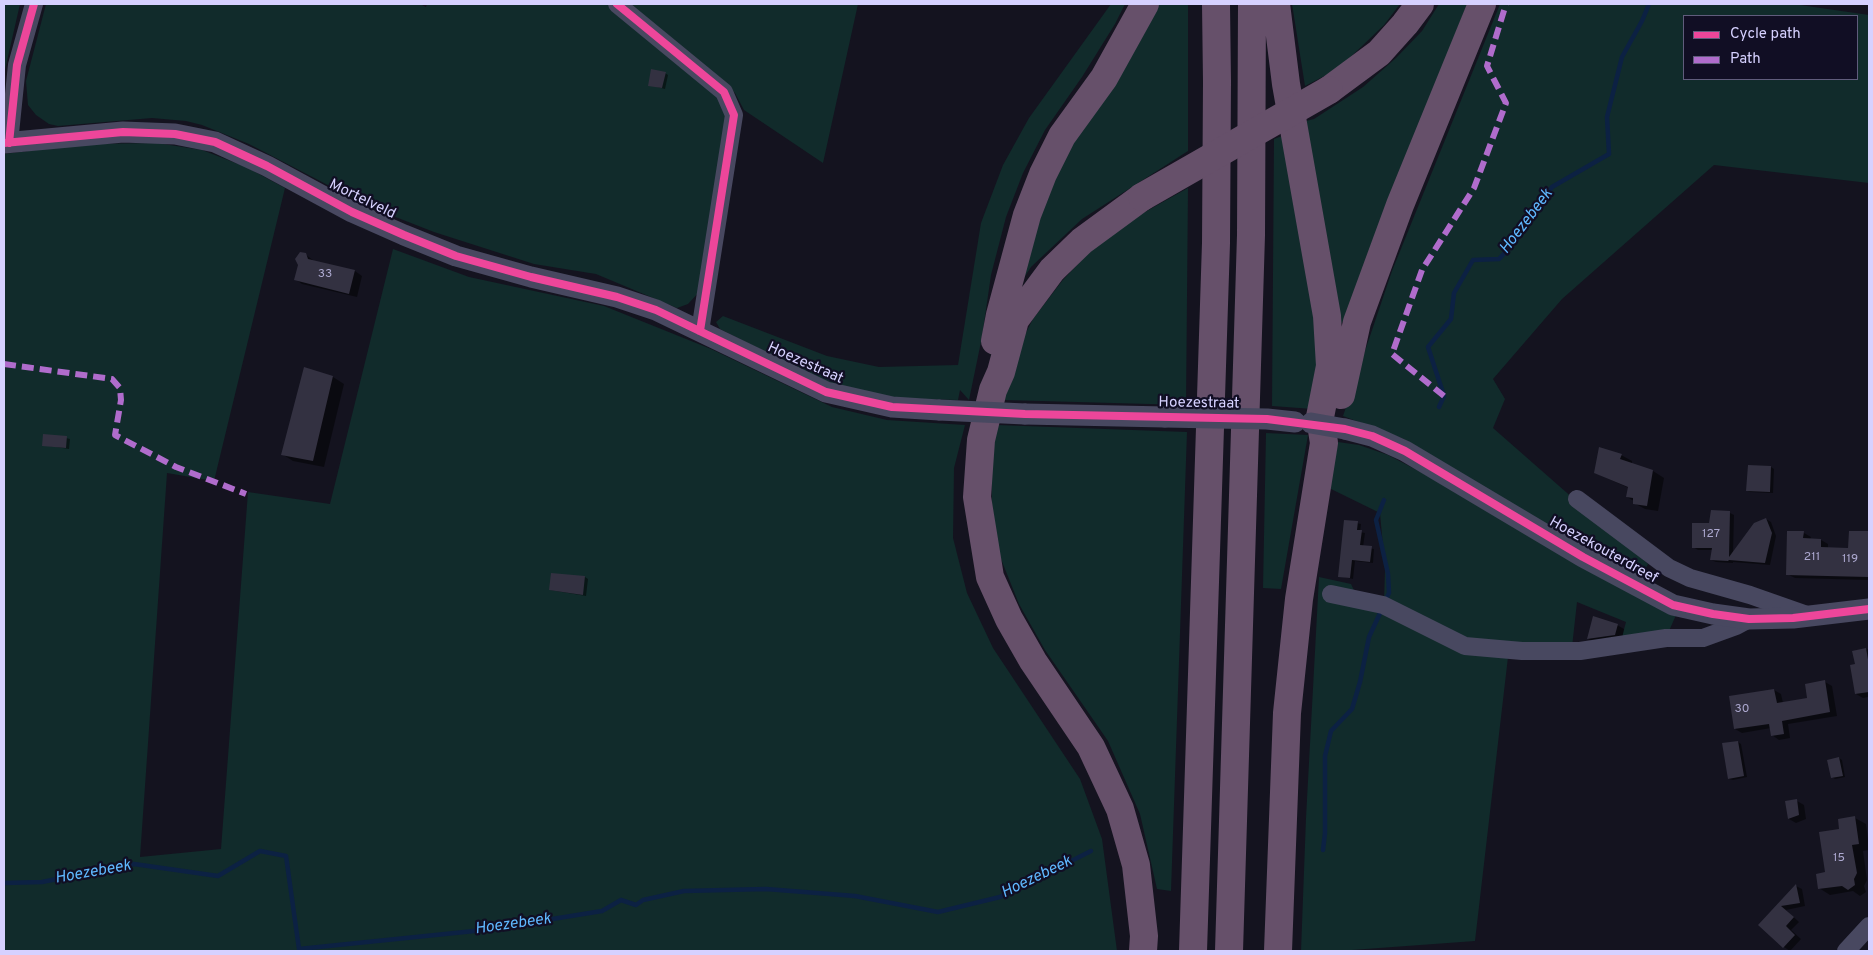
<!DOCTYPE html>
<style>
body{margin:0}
#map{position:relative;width:1873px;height:955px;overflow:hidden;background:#14131f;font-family:Overpass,sans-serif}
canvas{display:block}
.frame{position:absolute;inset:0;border:5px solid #d6d1ff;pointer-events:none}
.legend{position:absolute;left:1683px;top:15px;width:175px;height:65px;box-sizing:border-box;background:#110e24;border:1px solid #605c7c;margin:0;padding:6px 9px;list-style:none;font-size:15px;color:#d6d1ff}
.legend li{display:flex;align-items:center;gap:10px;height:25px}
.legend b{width:25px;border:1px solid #605c7c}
</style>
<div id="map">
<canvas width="1873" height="955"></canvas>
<div class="frame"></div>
<ul class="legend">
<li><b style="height:6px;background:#ed469a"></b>Cycle path</li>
<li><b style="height:6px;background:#b06ccc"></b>Path</li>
</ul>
</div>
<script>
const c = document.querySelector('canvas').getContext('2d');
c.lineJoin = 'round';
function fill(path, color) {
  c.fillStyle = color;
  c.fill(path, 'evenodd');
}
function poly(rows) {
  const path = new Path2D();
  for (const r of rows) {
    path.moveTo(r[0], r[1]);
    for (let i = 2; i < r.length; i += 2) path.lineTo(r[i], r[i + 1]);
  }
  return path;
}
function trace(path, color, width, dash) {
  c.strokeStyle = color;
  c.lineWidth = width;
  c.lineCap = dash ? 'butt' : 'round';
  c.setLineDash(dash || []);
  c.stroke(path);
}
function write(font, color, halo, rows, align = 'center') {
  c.font = font + ' Overpass,sans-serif';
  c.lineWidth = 4.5;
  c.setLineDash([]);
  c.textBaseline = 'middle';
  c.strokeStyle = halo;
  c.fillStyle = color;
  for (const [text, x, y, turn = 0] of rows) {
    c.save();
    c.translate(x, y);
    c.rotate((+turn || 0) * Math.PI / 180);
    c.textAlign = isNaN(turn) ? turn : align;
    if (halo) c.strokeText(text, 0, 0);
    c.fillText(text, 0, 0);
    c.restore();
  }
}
fill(poly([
 [4,4,20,4,4,74],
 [46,4,420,4,426,7,427,4,609,4,718,93,726,112,701,290,688,304,677,308,596,274,534,264,434,232,370,207,249,144,202,125,186,121,152,118,58,126,49,124,36,115,28,105,26,81],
 [628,4,858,4,823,163,744,110,735,93],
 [1111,4,1125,4,1115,24,1082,77,1045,130,1023,173,1006,217,991,275,982,337,969,400,960,390,958,400,893,398,851,390,815,377,720,329,716,322,723,316,827,356,879,367,958,365,981,223,1003,165,1029,118],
 [1153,4,1188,4,1188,151,1082,219,1031,267,1016,290,1035,209],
 [1292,4,1400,4,1384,25,1338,69,1305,86],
 [1439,4,1467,4,1344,320,1340,325,1306,121,1314,119,1363,87,1396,58,1422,31],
 [1500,4,1793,4,1869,15,1869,183,1714,165,1562,299,1493,379,1505,399,1493,428,1648,564,1640,579,1499,497,1404,439,1343,416,1392,271],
 [1684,16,1857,16,1857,79,1684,79],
 [1287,134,1321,362,1313,409,1272,406,1274,139],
 [157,143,202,150,246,167,285,188,214,481,167,473,140,857,221,849,248,492,330,504,393,249,469,277,604,306,711,349,832,407,887,420,965,425,954,468,953,538,967,593,993,648,1080,779,1102,839,1117,951,4,951,4,154,86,144],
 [1188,188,1186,405,1004,400,1019,346,1033,319,1062,281,1093,248,1136,217],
 [997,425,1187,432,1171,891,1157,889,1140,814,1108,741,1045,650,1019,604,999,554,992,505,991,458],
 [1266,433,1308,435,1281,589,1263,588],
 [1338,442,1359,445,1388,455,1451,488,1676,615,1669,631,1622,637,1626,622,1577,602,1572,647,1468,642,1384,602,1385,569,1380,513,1329,488],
 [1319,577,1351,584,1360,603,1508,657,1475,941,1338,951,1301,951,1306,818]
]), '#112b2b');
fill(poly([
 [665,73,668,75,665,89,649,85],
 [305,254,314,261,355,271,362,276,357,297,302,284,295,279],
 [305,369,333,377,344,384,324,467,293,461,282,454],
 [66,438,70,439,69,449,43,445],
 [1621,455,1632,461,1632,464,1653,471,1664,478,1658,511,1645,509,1634,503,1634,501,1627,497,1629,488,1595,473],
 [1771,467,1774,469,1773,493,1750,492,1747,491],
 [1730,513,1734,515,1733,553,1766,519,1771,522,1776,536,1770,565,1733,562,1733,563,1716,562,1711,560,1713,550,1698,550,1693,547,1710,524],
 [1346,521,1361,524,1360,532,1365,533,1363,547,1374,549,1373,563,1355,561,1353,579,1339,576],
 [1850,532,1869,533,1869,580,1795,578,1787,574,1804,533,1811,537,1810,540,1821,540,1828,544,1828,548,1850,550],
 [585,577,588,579,586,596,550,590],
 [1617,625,1624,629,1622,639,1595,643,1588,639],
 [1869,649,1869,701,1868,697,1863,698,1856,694,1856,665,1854,652],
 [1825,682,1832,686,1837,716,1788,724,1790,738,1779,740,1772,735,1771,728,1742,733,1735,729,1774,690,1781,694,1783,703,1808,699],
 [1738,742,1741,744,1747,777,1733,780,1729,779,1724,744],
 [1839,758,1842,760,1845,777,1835,779,1832,777],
 [1797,801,1804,805,1806,819,1796,823,1789,819,1787,802],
 [1855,818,1866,824,1869,847,1869,850,1863,851,1867,880,1864,886,1866,892,1860,896,1853,891,1830,895,1819,888,1826,873,1840,830],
 [1796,886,1802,889,1805,906,1786,910,1799,922,1791,930,1801,939,1790,951,1784,947,1760,925]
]), '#0007');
trace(poly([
 [1439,407,1444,396,1428,347,1451,319,1454,293,1473,260,1499,259,1514,243,1552,187,1609,154,1607,117,1622,57,1642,21,1649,4],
 [1384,500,1376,520,1388,574,1389,593,1386,599],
 [1323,850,1325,833,1325,756,1331,731,1352,709,1360,682,1369,637,1381,611],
 [4,883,42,882,134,864,218,876,260,851,286,856,299,949,484,930,602,911,621,900,636,905,643,900,684,891,766,889,855,896,938,912,1000,897,1091,851]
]), '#0c2143', 4.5);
fill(poly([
 [651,69,666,72,662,88,648,86],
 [300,252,306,253,308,259,355,270,349,294,294,280,298,265,295,259],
 [304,367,333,376,313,461,281,455],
 [43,434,67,436,66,448,42,446],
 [1599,447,1622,454,1620,459,1653,470,1647,506,1633,504,1633,498,1626,497,1628,487,1594,473],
 [1748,465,1771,466,1770,492,1746,491],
 [1711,510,1730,511,1729,557,1754,523,1766,518,1772,533,1765,563,1729,560,1728,561,1710,560,1712,548,1692,548,1692,523,1709,523],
 [1344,520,1358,521,1357,530,1362,530,1360,545,1372,546,1370,562,1352,560,1350,578,1338,577],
 [1787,531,1804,531,1803,538,1821,539,1821,547,1848,548,1849,531,1869,531,1868,577,1786,575],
 [551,573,585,576,583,595,549,590],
 [1593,616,1618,624,1615,635,1587,639],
 [1866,648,1869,665,1869,692,1855,694,1850,665,1855,664,1852,651],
 [1825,680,1830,712,1782,721,1784,734,1771,736,1769,724,1734,729,1729,696,1774,689,1777,703,1807,698,1805,684],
 [1738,741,1744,776,1728,779,1722,743],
 [1839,757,1843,776,1831,778,1827,760],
 [1797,799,1799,815,1788,819,1785,801],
 [1855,816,1859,844,1852,845,1857,873,1854,879,1855,885,1848,890,1842,886,1818,889,1816,874,1825,872,1819,832,1839,829,1838,819],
 [1796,884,1800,903,1781,906,1794,917,1786,926,1795,935,1783,948,1758,925]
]), '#333141');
trace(poly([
 [617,4,724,92,734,115,700,331],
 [9,143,17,65,34,4],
 [1577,499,1669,568,1690,578,1750,595,1807,615],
 [1331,594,1383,605,1465,646,1522,651,1580,651,1666,638,1703,638,1736,626,1749,619],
 [1846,951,1869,926]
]), '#484860', 18);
trace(poly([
 [4,143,123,132,175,134,215,142,267,166,352,212,404,235,456,256,531,277,617,297,656,310,826,392,892,407,939,410],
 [1025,414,1165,417],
 [1345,429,1372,436,1405,451,1583,557,1673,605,1713,614,1749,619,1793,618,1869,609]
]), '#484860', 21);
trace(poly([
 [1276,4,1286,84,1327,316,1330,366,1320,417,1324,443,1299,599,1287,713,1278,951],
 [1329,90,1379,53,1405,24,1420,4],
 [1142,197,1082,241,1052,270,1015,320,1001,372,993,390,981,440,977,497,990,577,1009,619,1033,661,1091,747,1120,809,1136,865,1144,936,1143,951],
 [995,341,1000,315,1027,215,1043,174,1062,136,1104,78,1145,4],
 [1341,395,1357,322,1400,205,1482,4],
 [1193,951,1216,243,1217,82,1216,4],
 [1229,951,1251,235,1252,4]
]), '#66506a', 28);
trace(poly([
 [939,410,1025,414],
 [1165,417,1267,419,1295,422],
 [1311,423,1345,429]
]), '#484860', 21);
trace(poly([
 [1142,197,1329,90]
]), '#66506a', 28);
trace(poly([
 [4,364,112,379,120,388,121,400,115,435,176,467,246,494],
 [1444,396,1392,354,1422,270,1474,188,1506,103,1487,66,1506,4]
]), '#b06ccc', 6, [12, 6]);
trace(poly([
 [617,4,724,92,734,115,700,331],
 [4,143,123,132,175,134,215,142,267,166,352,212,404,235,456,256,531,277,617,297,656,310,826,392,892,407,1025,414,1267,419,1345,429,1372,436,1405,451,1583,557,1673,605,1713,614,1749,619,1793,618,1869,609],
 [9,143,17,65,34,4]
]), '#ed469a', 8);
write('12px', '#ada9d0', null, [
 ["33",325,275],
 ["127",1711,535],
 ["211",1812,558],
 ["119",1850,560],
 ["30",1742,710],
 ["15",1839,859]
]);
write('15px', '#d6d1ff', '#110e24', [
 ["Mortelveld",362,200,26],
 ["Hoezestraat",805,364,24],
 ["Hoezestraat",1199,404,1],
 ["Hoezekouterdreef",1603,551,29]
]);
write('italic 16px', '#5fb8ff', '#110e24', [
 ["Hoezebeek",1527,222,-53],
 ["Hoezebeek",93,873,-10],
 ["Hoezebeek",1037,878,-26],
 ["Hoezebeek",513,925,-8]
]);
</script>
